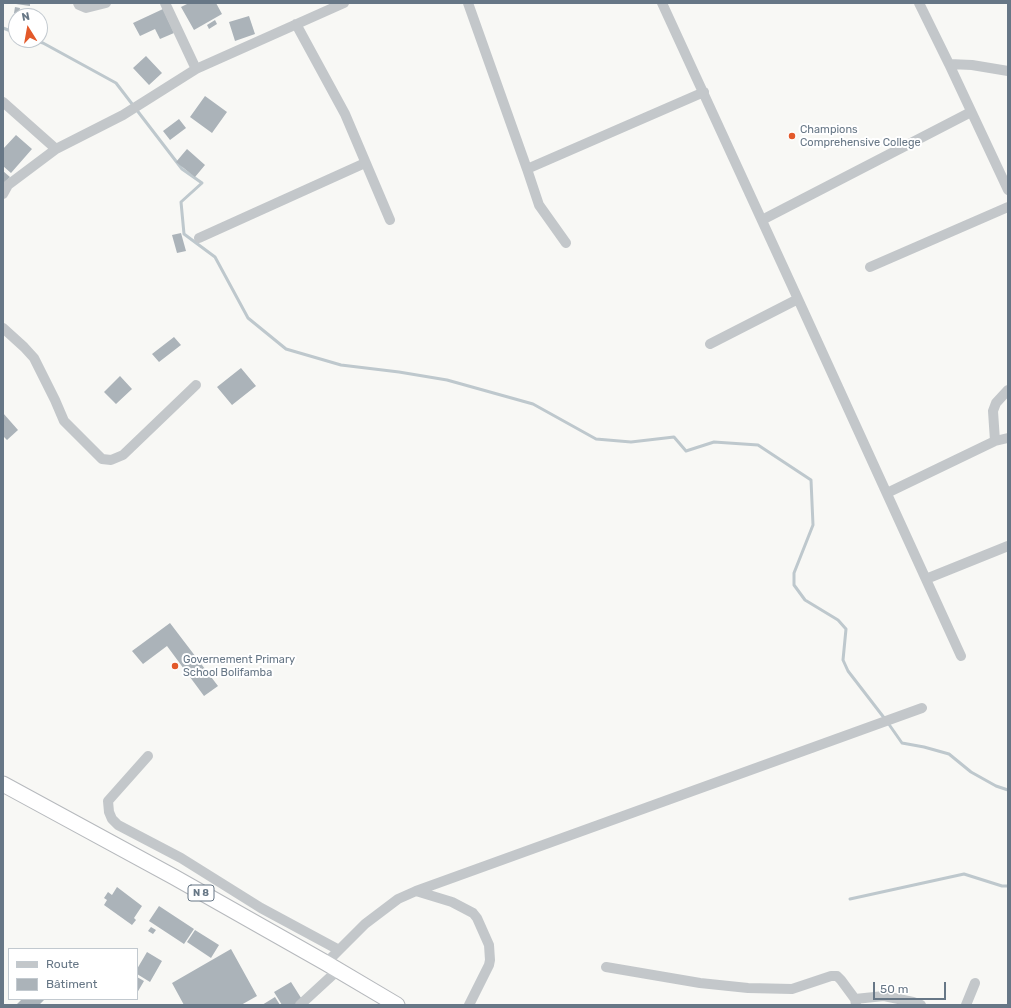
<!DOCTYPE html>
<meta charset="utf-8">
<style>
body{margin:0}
#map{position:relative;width:1011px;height:1008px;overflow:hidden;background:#f8f8f5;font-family:Rubik,sans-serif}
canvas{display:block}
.frame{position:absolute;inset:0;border:4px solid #677786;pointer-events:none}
.legend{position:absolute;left:8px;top:948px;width:130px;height:52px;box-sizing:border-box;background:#fff;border:1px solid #c2c9cf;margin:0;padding:5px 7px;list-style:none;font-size:12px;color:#677786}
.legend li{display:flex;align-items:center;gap:8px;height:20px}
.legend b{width:20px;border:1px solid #c2c9cf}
.north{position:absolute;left:8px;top:8px;width:40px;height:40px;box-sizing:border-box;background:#fff;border:1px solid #c2c9cf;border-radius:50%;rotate:349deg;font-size:11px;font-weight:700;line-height:16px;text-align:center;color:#677786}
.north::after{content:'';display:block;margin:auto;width:14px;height:18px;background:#e3592a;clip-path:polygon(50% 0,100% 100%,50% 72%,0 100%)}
.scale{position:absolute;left:873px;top:982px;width:73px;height:18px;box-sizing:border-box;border:2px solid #677786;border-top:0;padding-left:5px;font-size:12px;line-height:14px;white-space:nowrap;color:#677786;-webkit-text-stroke:3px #fff;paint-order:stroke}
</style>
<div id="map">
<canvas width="1011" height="1008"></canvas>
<div class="frame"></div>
<ul class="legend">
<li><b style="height:5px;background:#c3c7ca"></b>Route</li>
<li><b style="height:11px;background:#abb3b9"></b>Bâtiment</li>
</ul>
<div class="north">N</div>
<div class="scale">50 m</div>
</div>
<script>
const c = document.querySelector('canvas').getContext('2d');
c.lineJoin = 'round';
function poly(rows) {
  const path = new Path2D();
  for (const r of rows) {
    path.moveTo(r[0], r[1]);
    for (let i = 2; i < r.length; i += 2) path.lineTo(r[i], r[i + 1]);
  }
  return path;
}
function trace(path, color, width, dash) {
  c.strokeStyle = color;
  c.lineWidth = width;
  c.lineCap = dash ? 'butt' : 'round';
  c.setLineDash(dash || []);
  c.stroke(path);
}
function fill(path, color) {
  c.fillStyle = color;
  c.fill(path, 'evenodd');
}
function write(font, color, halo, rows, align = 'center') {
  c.font = font + ' Rubik,sans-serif';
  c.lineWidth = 4;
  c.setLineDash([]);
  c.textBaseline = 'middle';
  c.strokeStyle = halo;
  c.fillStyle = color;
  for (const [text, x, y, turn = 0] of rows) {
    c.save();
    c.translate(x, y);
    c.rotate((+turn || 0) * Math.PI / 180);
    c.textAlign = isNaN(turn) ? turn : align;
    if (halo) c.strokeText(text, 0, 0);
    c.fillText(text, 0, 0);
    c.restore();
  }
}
trace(poly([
 [3,28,16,33],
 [34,40,43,43,116,83,182,169,202,183,181,202,184,234,215,257,248,318,286,349,341,365,399,372,447,380,533,404,596,439,631,442,674,437,686,451,714,442,758,445,811,480,813,525,794,573,794,585,805,600,838,620,846,629,843,660,848,671,885,719],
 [888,723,902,743,924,747,949,754,971,772,996,786,1008,790],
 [850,899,964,874,1002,886,1008,886]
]), '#bec8cd', 3);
fill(poly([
 [16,3,30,3,30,6,16,4],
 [189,3,216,3,222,14,194,30,181,7],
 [15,7,20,8,19,14,14,13],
 [163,9,174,33,160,39,155,29,140,36,133,23],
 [249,16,255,34,235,41,229,22],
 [215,20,217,24,209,29,207,25],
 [146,56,162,73,149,85,133,68],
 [205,96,227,112,212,133,190,117],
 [179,119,186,128,170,140,163,131],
 [16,135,32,149,11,173,3,166,3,149],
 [187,149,205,165,195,177,176,162],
 [3,171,10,177,3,185],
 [181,233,186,251,177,253,172,235],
 [174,337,181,345,159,362,152,354],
 [241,368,256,386,232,405,217,387],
 [120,376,132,389,116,404,104,392],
 [3,413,18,430,7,440,3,436],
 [170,623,218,686,204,696,167,646,143,664,132,651],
 [117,887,142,906,134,918,136,920,132,925,104,905,107,900,104,898,108,892,112,895],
 [159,906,194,929,184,944,149,921],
 [151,927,156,930,153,934,148,931],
 [195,930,219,945,211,958,187,942],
 [231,949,257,996,241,1005,184,1005,172,983],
 [147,952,162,961,150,982,137,974,137,969],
 [137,977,144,981,137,993],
 [291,982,303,1001,297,1005,282,1005,274,992],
 [275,997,280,1005,262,1005],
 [22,999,42,999,44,1000,39,1005,16,1005]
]), '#abb3b9');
const highway = poly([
 [3,784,174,877,326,963,397,1005]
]);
trace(highway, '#b6b9bd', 17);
trace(poly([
 [78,3,79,5,86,8,106,3],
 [165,3,196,69],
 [468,3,527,169,704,92],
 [662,3,798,299,961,656],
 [919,3,949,64],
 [296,24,345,114,390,220],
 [1008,71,972,65,949,64,1008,190],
 [3,102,56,149],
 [527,169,539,205,566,243],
 [3,194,8,185,56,149,123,115,196,69,344,3],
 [762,220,971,112],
 [199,238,365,163],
 [870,267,1008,207],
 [3,328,24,347,34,358,55,400,64,421,102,459,111,460,123,455,196,385],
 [710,344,798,299],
 [1008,390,996,403,993,411,995,441,1008,438],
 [887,493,995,441],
 [926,579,1008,546],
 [148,756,108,801,109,812,112,819,118,825,181,858,261,908,339,950],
 [416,891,452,902,473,913,477,918,489,945,490,960,489,965,469,1005],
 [326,963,365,924,398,899,416,891,922,708],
 [606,967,700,983,748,988,792,989,831,976,837,976,841,980,855,999,856,1005],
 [855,999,884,996,913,1002,921,1005],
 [300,1005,338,970],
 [966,1005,975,983]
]), '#c3c7ca', 10);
trace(highway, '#fff', 15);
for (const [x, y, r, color] of [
 [792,136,4,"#e3592a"],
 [175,666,4,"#e3592a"]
]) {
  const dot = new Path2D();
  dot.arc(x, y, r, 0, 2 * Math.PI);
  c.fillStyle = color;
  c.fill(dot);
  trace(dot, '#fff', 1.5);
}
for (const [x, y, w] of [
 [201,893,26]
]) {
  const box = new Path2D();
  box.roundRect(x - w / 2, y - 8, w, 16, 3);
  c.fillStyle = '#fff';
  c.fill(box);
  trace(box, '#677786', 1);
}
write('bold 10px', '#677786', null, [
 ["N 8",201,893]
]);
write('11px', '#677786', '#fff', [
 ["Champions",800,130],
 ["Comprehensive College",800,143],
 ["Governement Primary",183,660],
 ["School Bolifamba",183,673]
], 'left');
</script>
